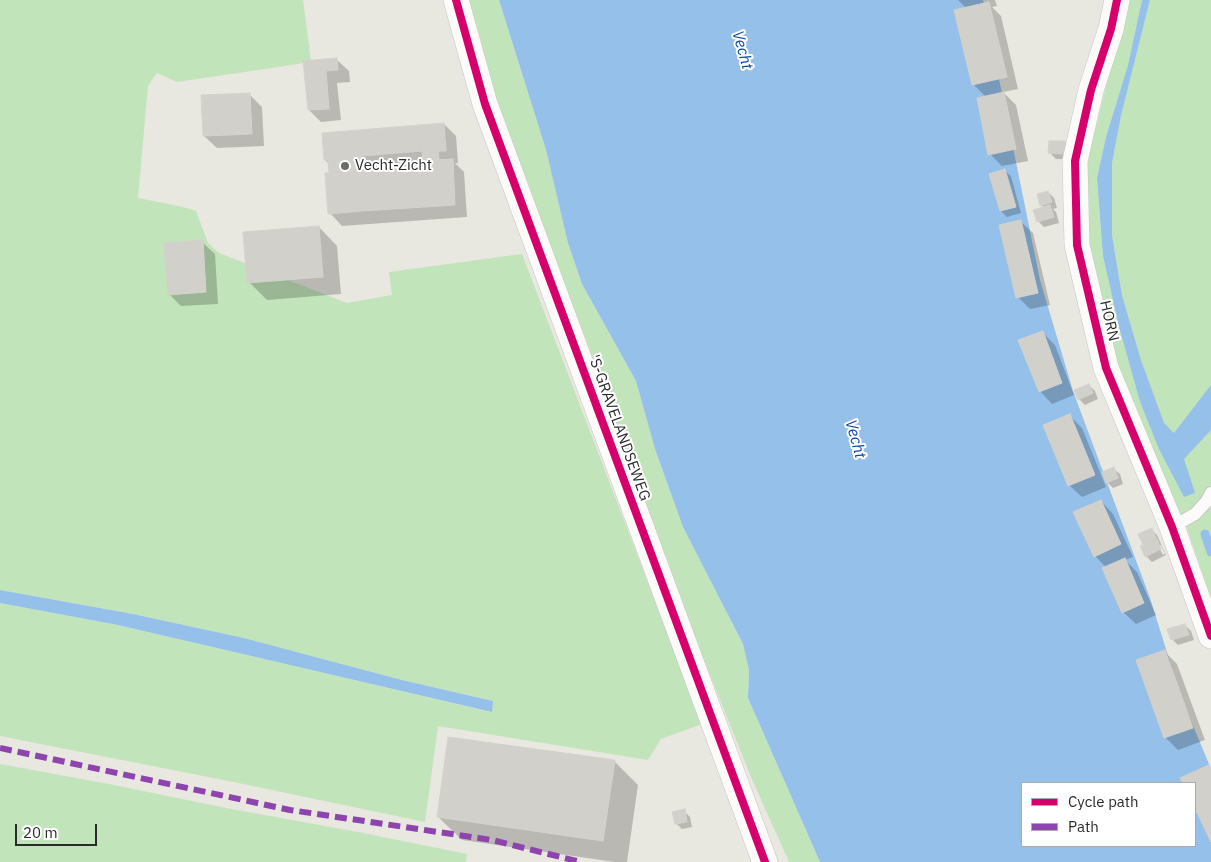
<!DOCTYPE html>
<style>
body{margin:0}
#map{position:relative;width:1211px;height:862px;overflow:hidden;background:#e8e7e0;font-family:"IBM Plex Sans",sans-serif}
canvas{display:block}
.legend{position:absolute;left:1021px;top:782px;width:175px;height:65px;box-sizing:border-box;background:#fff;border:1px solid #aaa;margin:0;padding:6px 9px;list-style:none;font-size:15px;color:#2a2a2a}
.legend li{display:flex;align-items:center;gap:10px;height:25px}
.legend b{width:25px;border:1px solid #aaa}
.scale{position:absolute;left:15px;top:824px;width:82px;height:22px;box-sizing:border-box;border:2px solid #2a2a2a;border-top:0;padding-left:6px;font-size:15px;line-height:18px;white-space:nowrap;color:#2a2a2a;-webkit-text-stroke:4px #fff;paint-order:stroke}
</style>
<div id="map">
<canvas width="1211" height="862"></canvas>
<ul class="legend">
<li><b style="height:6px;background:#d6006c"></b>Cycle path</li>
<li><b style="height:6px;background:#8e44ad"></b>Path</li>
</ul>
<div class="scale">20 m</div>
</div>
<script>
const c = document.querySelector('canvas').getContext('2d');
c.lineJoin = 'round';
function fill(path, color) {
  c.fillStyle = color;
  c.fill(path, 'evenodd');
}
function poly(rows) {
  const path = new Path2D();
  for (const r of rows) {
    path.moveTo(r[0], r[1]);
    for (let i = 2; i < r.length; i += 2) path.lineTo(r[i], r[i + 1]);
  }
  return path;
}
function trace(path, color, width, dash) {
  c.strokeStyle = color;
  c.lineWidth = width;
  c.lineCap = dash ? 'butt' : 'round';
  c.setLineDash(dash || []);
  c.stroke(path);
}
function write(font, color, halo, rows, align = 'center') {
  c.font = font + ' "IBM Plex Sans",sans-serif';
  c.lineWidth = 4;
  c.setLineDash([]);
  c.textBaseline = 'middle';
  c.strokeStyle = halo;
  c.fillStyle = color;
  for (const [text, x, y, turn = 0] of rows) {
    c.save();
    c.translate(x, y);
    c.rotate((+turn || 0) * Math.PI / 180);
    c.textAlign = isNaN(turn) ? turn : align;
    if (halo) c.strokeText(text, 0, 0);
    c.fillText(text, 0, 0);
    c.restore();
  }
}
fill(poly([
 [0,0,303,0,311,61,298,64,177,82,157,73,148,86,138,198,183,207,196,211,208,243,219,253,347,303,392,295,389,272,522,254,702,724,661,739,648,760,438,726,425,822,234,782,0,736,0,603,118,625,491,712,493,701,402,680,244,638,133,614,0,590],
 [469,0,499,0,546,150,568,243,582,284,636,381,655,449,683,527,743,644,749,670,748,698,820,862,789,862,751,777,692,630,491,84],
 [1123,0,1142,0,1128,65,1106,137,1097,178,1103,256,1119,327,1140,402,1159,448,1163,423,1141,360,1122,295,1112,235,1112,163,1121,116,1150,0,1211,0,1211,598,1187,528,1167,499,1144,448,1090,277,1083,172,1097,123,1110,69],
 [0,764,114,785,226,808,363,833,467,854,466,862,0,862]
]), '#c2e4ba');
fill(poly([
 [499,0,983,0,1040,280,1073,391,1150,598,1180,694,1211,769,1211,862,820,862,748,698,749,670,743,644,683,527,655,449,636,381,582,284,568,243,546,150],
 [1022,783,1195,783,1195,846,1022,846],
 [1142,0,1150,0,1121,116,1112,163,1112,235,1122,295,1141,360,1164,423,1174,433,1211,385,1211,430,1184,459,1195,493,1184,497,1159,449,1140,402,1119,327,1103,256,1097,178,1106,137,1128,65],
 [0,590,133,614,244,638,402,680,493,701,492,712,118,625,0,603]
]), '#95c0e9');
fill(poly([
 [958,0,995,0,997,6,992,7,1001,16,1018,89,1003,92,1016,105,1028,161,1002,166,990,154,986,97,973,84,966,8],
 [336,59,349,71,350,82,337,83,341,120,321,122,309,110,305,62],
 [249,94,262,107,264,146,217,148,204,136],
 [444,124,456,136,458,163,455,163,464,172,467,217,342,226,330,213,329,164,325,160],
 [416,165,417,167,373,171,373,168],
 [1065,143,1071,149,1070,159,1056,159,1050,153],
 [1005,171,1011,176,1021,213,1007,217,1001,211],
 [1048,192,1054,198,1057,208,1053,209,1056,212,1059,223,1044,227,1038,221,1044,208,1041,205],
 [1020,221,1033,233,1050,305,1030,309,1018,297],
 [319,227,337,246,341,294,267,300,249,282],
 [202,242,215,254,218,304,181,306,169,294],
 [1042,332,1055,345,1074,395,1052,404,1040,391],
 [1089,385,1095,391,1098,399,1085,405,1079,399],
 [1070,416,1082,428,1106,487,1082,497,1069,485],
 [1114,469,1120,474,1123,484,1113,488,1107,482],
 [1101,501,1113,514,1133,557,1125,560,1137,572,1156,615,1136,624,1123,612,1106,567,1095,556],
 [1151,529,1157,535,1166,555,1152,562,1146,556,1145,546,1139,535],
 [1158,545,1161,545,1165,554,1163,555],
 [1185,625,1191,631,1194,640,1178,645,1172,639],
 [1164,651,1177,664,1205,740,1178,750,1165,737],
 [614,761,638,785,627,862,615,862,462,840,438,817],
 [684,811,690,817,692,827,682,829,676,823]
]), '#0003');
trace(poly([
 [1205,534,1211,552]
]), '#95c0e9', 9);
const building = poly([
 [989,2,1007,77,972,85,954,10,989,2],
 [337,58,338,70,326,71,329,109,308,110,303,61,337,58],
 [1004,92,1016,149,988,155,977,98,1004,92],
 [250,93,252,134,203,136,201,95,250,93],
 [444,123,446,151,438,151,439,160,423,161,422,151,361,156,363,170,359,171,362,211,328,214,325,173,329,173,328,160,324,160,322,133,444,123],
 [1049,141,1065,141,1065,154,1048,153,1049,141],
 [453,159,455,205,362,211,359,171,415,166,415,161,453,159],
 [1005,169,1016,207,1000,211,989,174,1005,169],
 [1048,191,1052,202,1040,206,1037,194,1048,191],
 [1050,205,1054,217,1037,222,1033,210,1050,205],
 [1021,220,1038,293,1016,298,999,225,1021,220],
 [319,226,323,277,247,283,243,232,319,226],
 [203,240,206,292,168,295,164,243,203,240],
 [1043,331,1062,383,1039,392,1018,340,1043,331],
 [1089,384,1093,393,1078,400,1074,390,1089,384],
 [1070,414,1095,475,1068,486,1043,425,1070,414],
 [1114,467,1118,478,1106,483,1102,472,1114,467],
 [1101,500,1121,544,1094,557,1073,512,1101,500],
 [1152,528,1156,538,1143,544,1138,534,1152,528],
 [1157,539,1161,549,1145,557,1140,546,1157,539],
 [1125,558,1144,603,1122,613,1102,568,1125,558],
 [1185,624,1189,635,1171,640,1167,629,1185,624],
 [1165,650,1193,728,1164,738,1136,660,1165,650],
 [448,737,615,760,603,841,437,817,448,737],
 [1209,765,1211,768,1211,842,1195,808,1195,783,1183,783,1180,778,1209,765],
 [685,809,687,822,675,824,672,812,685,809]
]);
fill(building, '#d1d0cb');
trace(building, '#d3d2cc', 1);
const service = poly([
 [1172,527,1195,514,1207,501,1211,493]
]);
const minor = poly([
 [456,0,485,104,765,862],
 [1117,0,1111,29,1091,90,1075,161,1077,245,1106,368,1172,527,1211,636]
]);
trace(service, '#c6c6c5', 14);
trace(minor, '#c6c6c5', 26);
trace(service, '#fcfbfa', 12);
trace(minor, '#fcfbfa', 25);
trace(poly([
 [0,748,290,810,492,840,581,862]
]), '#8e44ad', 6, [12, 6]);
trace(poly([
 [456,0,485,104,765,862],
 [1117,0,1111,29,1091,90,1075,161,1077,245,1106,368,1172,527,1211,636]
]), '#d6006c', 8);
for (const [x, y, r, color] of [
 [345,166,5,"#6c6c6a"]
]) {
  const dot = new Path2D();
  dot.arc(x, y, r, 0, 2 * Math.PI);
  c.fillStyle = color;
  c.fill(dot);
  trace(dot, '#fff', 2);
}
write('15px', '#2a2a2a', '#fff', [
 ["Vecht-Zicht",355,166]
], 'left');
write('15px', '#2a2a2a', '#fff', [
 ["HORN",1109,321,77],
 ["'S-GRAVELANDSEWEG",619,428,70]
]);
write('italic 16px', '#0f4a9a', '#fff', [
 ["Vecht",742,50,74],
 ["Vecht",855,439,74]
]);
</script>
